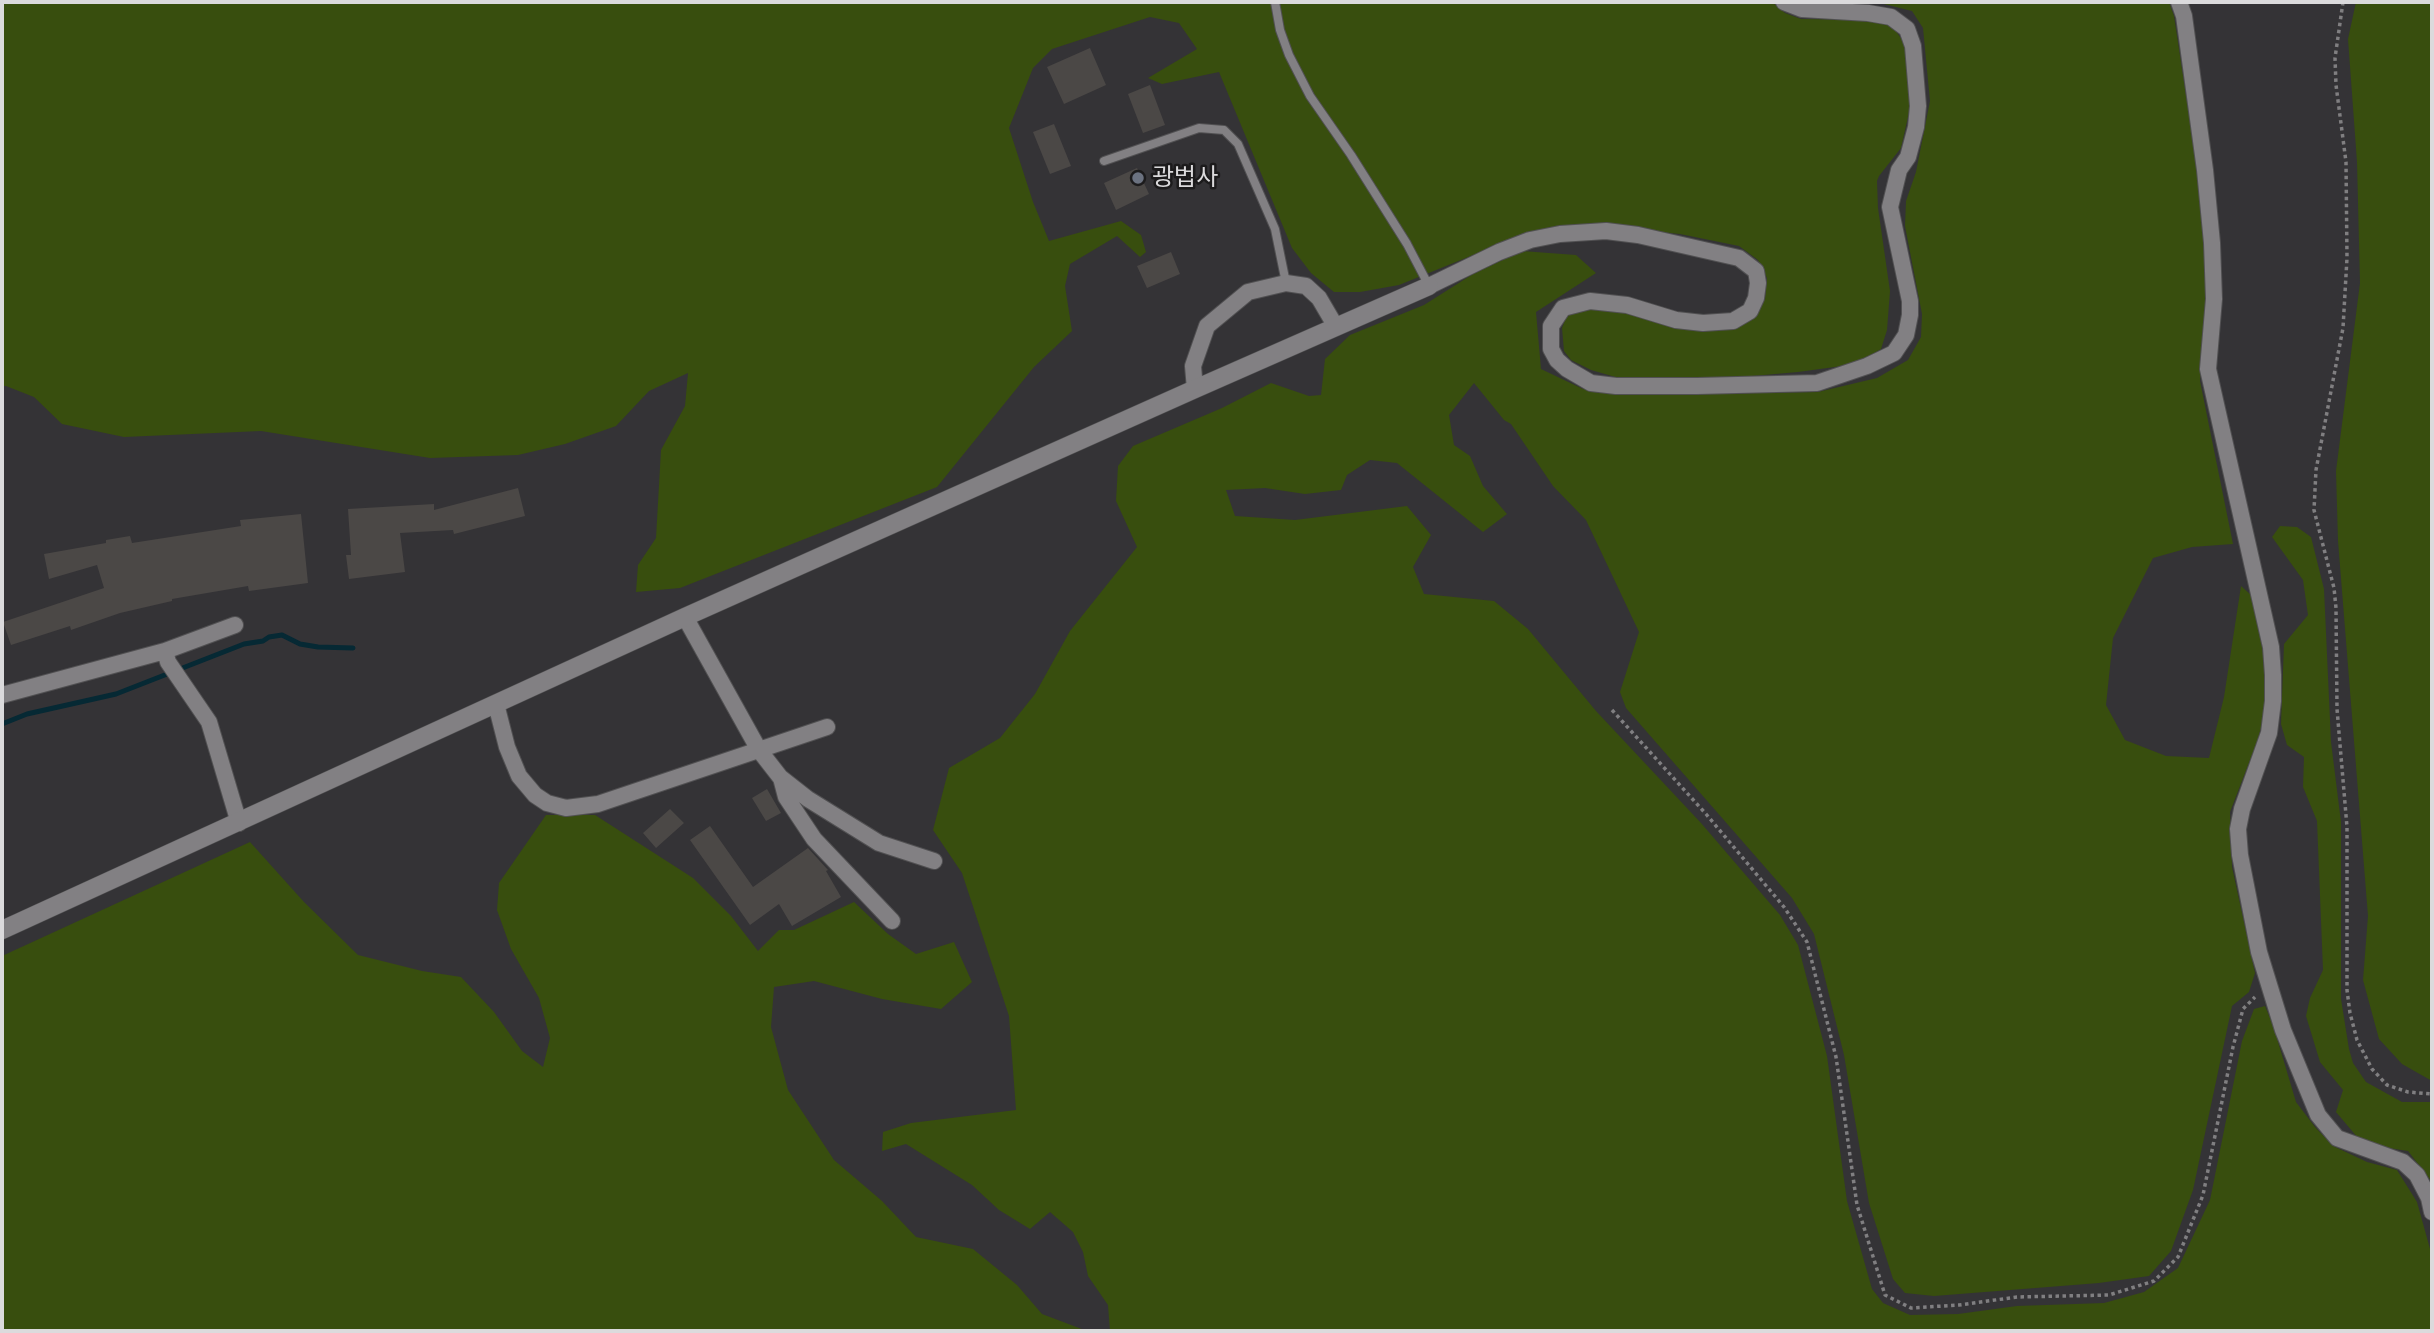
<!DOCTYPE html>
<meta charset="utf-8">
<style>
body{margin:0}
#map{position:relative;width:2434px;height:1333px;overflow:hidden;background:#343336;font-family:"Noto Sans",sans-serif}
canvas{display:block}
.frame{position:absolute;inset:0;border:4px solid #dbdadc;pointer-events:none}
</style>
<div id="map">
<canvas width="2434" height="1333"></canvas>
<div class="frame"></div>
</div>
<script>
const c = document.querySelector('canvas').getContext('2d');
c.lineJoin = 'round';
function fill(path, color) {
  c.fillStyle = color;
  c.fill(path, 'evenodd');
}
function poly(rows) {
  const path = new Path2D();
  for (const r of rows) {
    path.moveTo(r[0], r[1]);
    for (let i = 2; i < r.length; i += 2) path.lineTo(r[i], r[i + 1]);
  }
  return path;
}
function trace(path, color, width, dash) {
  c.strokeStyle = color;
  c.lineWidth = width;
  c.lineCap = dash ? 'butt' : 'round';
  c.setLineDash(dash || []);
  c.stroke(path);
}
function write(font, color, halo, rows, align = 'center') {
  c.font = font + ' "Noto Sans","Noto Sans KR",sans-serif';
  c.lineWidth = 5;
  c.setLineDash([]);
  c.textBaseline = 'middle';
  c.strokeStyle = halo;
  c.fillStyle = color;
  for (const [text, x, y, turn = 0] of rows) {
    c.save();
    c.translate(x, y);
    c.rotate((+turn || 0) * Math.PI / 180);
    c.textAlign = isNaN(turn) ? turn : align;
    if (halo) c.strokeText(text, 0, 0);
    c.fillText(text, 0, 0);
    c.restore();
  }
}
fill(poly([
 [2,2,1772,2,1785,13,1801,19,1876,20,1894,28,1904,43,1910,62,1910,108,1901,148,1879,176,1877,181,1878,208,1890,291,1887,330,1881,349,1868,357,1842,366,1798,372,1729,378,1656,380,1619,378,1591,370,1571,360,1564,351,1562,328,1567,315,1591,309,1617,309,1646,316,1754,317,1765,299,1767,278,1758,260,1739,246,1680,234,1594,225,1498,245,1399,285,1360,292,1334,292,1311,273,1292,248,1219,72,1162,84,1148,78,1197,49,1179,23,1150,17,1052,49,1033,68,1009,128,1033,202,1049,241,1121,221,1141,235,1146,252,1140,257,1117,236,1070,264,1065,286,1072,331,1034,367,937,487,680,588,636,592,638,565,656,538,661,450,685,406,688,373,649,391,616,426,565,444,518,455,430,458,261,431,124,437,62,424,34,397,6,386,2,386],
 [1809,2,2169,2,2174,16,2198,175,2205,251,2205,304,2200,381,2233,544,2192,547,2153,558,2113,638,2106,705,2125,740,2166,756,2209,758,2224,697,2241,586,2251,595,2263,651,2266,710,2257,742,2230,812,2232,867,2255,973,2249,992,2232,1006,2193,1190,2171,1251,2149,1276,2099,1283,1934,1296,1905,1293,1893,1279,1869,1203,1844,1055,1814,934,1792,898,1626,708,1620,692,1639,632,1586,520,1553,486,1511,424,1504,420,1474,383,1449,415,1454,445,1470,456,1483,486,1507,514,1483,532,1397,463,1370,460,1347,475,1341,490,1305,494,1265,488,1226,490,1235,516,1295,520,1407,506,1431,535,1413,567,1424,594,1494,601,1528,629,1596,711,1701,823,1780,915,1798,945,1827,1056,1847,1201,1872,1289,1883,1303,1910,1315,1958,1314,2017,1306,2104,1303,2144,1292,2178,1268,2210,1200,2242,1041,2254,1009,2265,1006,2273,1025,2296,1102,2315,1127,2333,1146,2367,1162,2397,1170,2417,1202,2432,1256,2432,1331,1110,1331,1108,1305,1088,1276,1083,1252,1073,1232,1050,1212,1030,1229,999,1210,972,1185,906,1144,882,1151,883,1132,911,1123,1016,1110,1009,1016,962,873,933,830,949,768,1000,738,1035,694,1070,631,1137,547,1116,501,1118,466,1133,446,1222,408,1271,383,1309,396,1321,395,1325,359,1350,335,1424,305,1473,274,1522,251,1576,255,1596,273,1536,312,1541,369,1583,389,1614,393,1695,394,1818,392,1877,378,1908,360,1921,337,1922,314,1905,226,1906,201,1916,172,1930,101,1923,28,1912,11,1876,2],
 [2356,2,2432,2,2432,1081,2402,1064,2379,1039,2363,980,2368,916,2338,541,2336,471,2360,283,2357,162,2348,39],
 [2280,526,2297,527,2311,537,2324,589,2331,742,2341,822,2341,999,2349,1049,2353,1063,2366,1082,2402,1102,2432,1102,2432,1182,2408,1151,2382,1147,2358,1138,2336,1112,2343,1090,2320,1062,2306,1016,2310,998,2323,970,2317,821,2303,787,2304,757,2287,745,2281,724,2284,644,2308,615,2303,580,2272,537],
 [546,815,595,815,693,878,731,916,758,951,779,930,794,930,854,902,888,934,916,954,954,942,972,982,941,1009,882,999,814,981,774,987,771,1027,788,1090,834,1160,882,1201,916,1237,973,1249,1017,1285,1042,1314,1087,1331,2,1331,2,956,250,842,304,902,358,955,422,971,461,977,494,1012,522,1051,543,1067,550,1038,539,998,511,949,497,910,499,883]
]), '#384e0e');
trace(poly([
 [2,724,27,714,116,694,244,644,263,641,269,637,282,635,300,644,318,647,353,648]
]), '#062934', 5);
fill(poly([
 [1090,48,1106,85,1064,104,1047,67],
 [1150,85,1165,125,1143,133,1128,94],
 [1054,124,1071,166,1050,174,1033,132],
 [1137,168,1149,194,1116,210,1104,183],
 [1171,252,1180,274,1147,288,1137,266],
 [518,488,525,516,454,534,453,530,400,533,405,572,349,579,346,555,351,555,348,509,434,504,434,510],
 [301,514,308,583,249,591,248,586,172,599,172,601,120,613,71,630,70,626,11,645,3,622,104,588,97,565,49,579,44,554,106,543,106,540,130,536,132,543,241,526,240,520],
 [767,789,781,813,766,821,752,798],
 [670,809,684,823,656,848,643,833],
 [710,826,753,887,808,848,828,870,826,871,841,897,792,926,779,904,750,925,690,840]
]), '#4b4846');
const lane = poly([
 [1275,2,1280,30,1289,55,1310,96,1351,155,1407,244,1429,286],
 [1104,161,1199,128,1224,130,1238,144,1275,229,1286,283]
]);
const street = poly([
 [2179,2,2184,16,2205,170,2212,243,2214,299,2208,369,2271,647,2273,675,2273,701,2269,733,2242,809,2238,829,2240,855,2259,952,2283,1030,2318,1115,2337,1138,2403,1162,2417,1175,2429,1198,2432,1212],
 [1429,286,1499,252,1530,240,1560,234,1606,231,1638,235,1739,258,1756,271,1758,283,1756,298,1750,311,1733,321,1703,323,1676,320,1627,305,1590,301,1563,308,1551,326,1551,349,1557,360,1567,369,1591,383,1616,386,1697,386,1817,383,1867,366,1894,353,1906,335,1910,315,1910,301,1890,207,1899,170,1908,157,1916,127,1918,106,1913,46,1907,29,1891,17,1868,13,1802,9,1784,2],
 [1195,389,1193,366,1207,326,1248,292,1286,283,1306,286,1319,298,1336,327],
 [685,617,759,750,780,777,808,799,879,843,934,861],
 [165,651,168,662,209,722,239,823],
 [2,695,165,651,235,625],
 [496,704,507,747,519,776,535,795,547,803,566,808,598,804,827,727],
 [781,778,786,797,814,839,892,921]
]);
const secondary = poly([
 [2,930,685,617,1195,389,1429,286]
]);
trace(lane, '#515052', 10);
trace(street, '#515052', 18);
trace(secondary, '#515052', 19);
trace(poly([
 [2343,2,2335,58,2336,85,2346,162,2347,258,2343,328,2316,470,2314,510,2334,588,2336,608,2337,709,2347,827,2347,990,2350,1013,2357,1040,2372,1069,2387,1085,2408,1092,2432,1094],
 [1612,710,1706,814,1784,907,1807,942,1836,1057,1857,1205,1885,1295,1911,1308,1959,1305,2017,1297,2109,1295,2154,1281,2178,1257,2203,1195,2233,1047,2243,1009,2255,997]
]), '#807f81', 3.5, [3.5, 3.5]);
trace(lane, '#828083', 8);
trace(street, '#828083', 16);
trace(secondary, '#828083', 18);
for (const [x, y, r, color] of [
 [1138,178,7,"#6b7280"]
]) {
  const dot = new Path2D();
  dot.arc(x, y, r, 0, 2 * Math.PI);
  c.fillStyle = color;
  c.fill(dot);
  trace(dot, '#1c1b1c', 2.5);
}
write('24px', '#dbdadc', '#1c1b1c', [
 ["광법사",1152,178]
], 'left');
</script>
